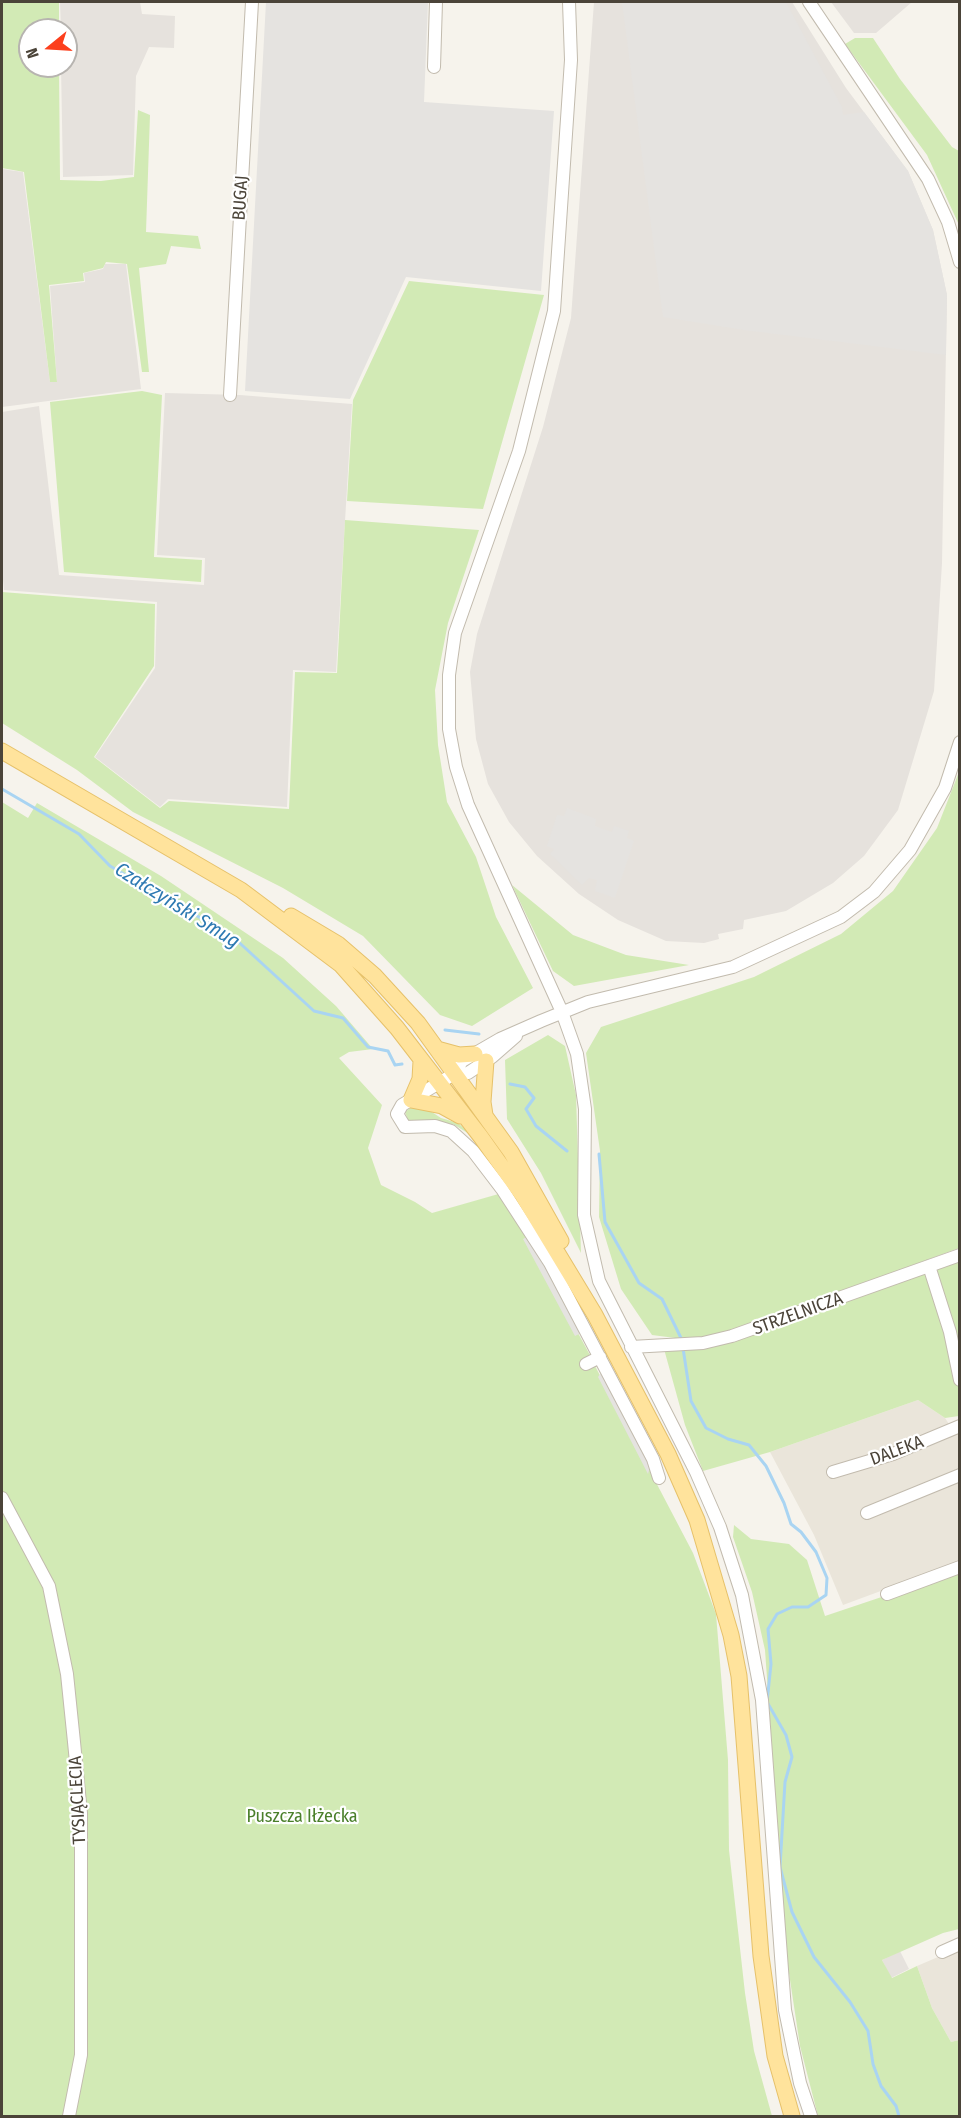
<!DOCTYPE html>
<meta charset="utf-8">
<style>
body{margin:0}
#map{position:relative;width:961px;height:2118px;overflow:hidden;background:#f6f3ec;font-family:"Fira Sans Condensed",sans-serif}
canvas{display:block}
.frame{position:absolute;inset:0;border:3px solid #4b4439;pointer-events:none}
.north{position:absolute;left:18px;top:18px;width:60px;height:60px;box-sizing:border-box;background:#fff;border:2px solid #b7b4b0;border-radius:50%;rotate:252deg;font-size:16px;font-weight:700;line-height:24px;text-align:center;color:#4b4439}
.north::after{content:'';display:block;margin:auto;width:21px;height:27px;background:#fc3f1d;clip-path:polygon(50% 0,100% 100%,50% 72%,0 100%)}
</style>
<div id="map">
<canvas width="961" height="2118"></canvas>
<div class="frame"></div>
<div class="north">N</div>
</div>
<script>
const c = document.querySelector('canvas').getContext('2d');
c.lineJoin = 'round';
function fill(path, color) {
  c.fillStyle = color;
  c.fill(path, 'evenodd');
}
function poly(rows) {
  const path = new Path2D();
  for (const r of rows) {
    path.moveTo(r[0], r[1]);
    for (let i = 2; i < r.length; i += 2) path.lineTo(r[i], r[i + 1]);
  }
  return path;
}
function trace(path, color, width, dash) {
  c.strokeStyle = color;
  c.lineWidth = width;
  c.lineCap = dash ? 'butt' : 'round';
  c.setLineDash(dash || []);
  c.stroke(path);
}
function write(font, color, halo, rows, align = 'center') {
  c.font = font + ' "Fira Sans Condensed",sans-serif';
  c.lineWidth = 4.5;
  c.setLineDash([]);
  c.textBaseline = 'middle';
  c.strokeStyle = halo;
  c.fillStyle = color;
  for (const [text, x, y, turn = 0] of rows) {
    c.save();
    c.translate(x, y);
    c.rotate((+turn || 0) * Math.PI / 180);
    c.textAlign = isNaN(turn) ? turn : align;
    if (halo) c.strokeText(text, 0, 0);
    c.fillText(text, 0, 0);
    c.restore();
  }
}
fill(poly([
 [918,1400,945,1418,951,1427,959,1430,959,1562,843,1605,814,1535,770,1452],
 [959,1948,959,2040,951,2042,932,2008,917,1966]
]), '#eae5da');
fill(poly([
 [60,2,140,2,142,14,175,16,174,48,149,47,136,76,133,175,63,177,61,66,66,66,66,30,61,30],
 [594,2,792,2,846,88,908,171,933,230,947,295,942,563,934,691,898,810,864,856,833,883,786,911,744,920,743,929,718,934,719,939,704,943,666,941,618,920,579,894,537,856,509,822,488,784,476,739,470,672,477,634,543,427,571,318],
 [831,2,912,2,876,33,854,33],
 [2,169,23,172,50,382,57,382,50,286,85,282,84,273,103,269,105,264,126,264,141,389,2,407],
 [165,393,240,395,352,404,336,672,293,670,287,807,168,799,160,807,95,757,155,668,157,602,4,590,2,570,2,412,39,406,59,575,204,585,205,558,157,555],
 [900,1951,909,1969,891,1978,882,1960]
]), '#e6e2dd');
fill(poly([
 [2,2,59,2,59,30,30,30,30,66,59,66,60,180,101,181,134,177,138,110,150,115,146,232,198,236,201,249,171,246,166,264,139,268,149,372,142,372,127,264,106,262,103,268,83,273,84,281,49,285,57,382,50,382,24,172,2,168],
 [855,38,873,38,900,79,952,147,959,151,959,225,927,155,845,44],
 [409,281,544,295,483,509,347,501,353,400],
 [142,391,162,395,154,557,202,560,201,582,64,572,50,402],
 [345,520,479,530,448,623,435,690,438,745,447,802,476,857,496,917,533,988,472,1026,440,1015,363,936,283,888,133,812,77,770,2,723,2,592,155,604,154,666,94,757,160,808,169,801,289,809,295,672,337,673],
 [959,772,959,1248,730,1333,691,1340,652,1335,621,1289,599,1217,600,1151,586,1053,601,1027,754,977,841,934,893,891,937,828],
 [2,802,28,818,37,803,161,876,283,958,336,1006,373,1049,349,1052,339,1058,382,1105,368,1148,381,1185,415,1202,432,1213,502,1193,591,1357,589,1369,595,1366,693,1553,716,1614,728,1760,729,1850,745,1993,754,2051,772,2116,2,2116],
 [512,885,573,935,626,955,689,965,574,986,553,971],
 [548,1035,565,1046,576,1095,581,1253,541,1173,507,1119,505,1060],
 [414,1105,421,1105,441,1118,458,1123,474,1137,453,1124,451,1126,436,1120,408,1120,405,1112],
 [959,1261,959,1416,945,1418,918,1400,770,1452,703,1471,685,1425,664,1349,710,1345],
 [734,1525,751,1539,789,1544,807,1560,825,1616,959,1571,959,1929,943,1933,882,1960,892,1978,917,1966,932,2008,951,2042,959,2040,959,2116,818,2116,800,2046,787,1960,765,1650,752,1592,733,1537]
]), '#d2eab5');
fill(poly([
 [266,2,428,2,424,102,554,111,541,291,406,277,350,399,245,391],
 [622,2,786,2,842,107,843,115,864,112,908,171,933,230,947,295,946,355,744,330,663,317],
 [567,808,596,819,595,826,603,829,612,832,614,826,629,831,627,838,634,841,615,898,595,891,597,880,589,878,582,885,550,854,554,849,547,846,557,815,564,816],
 [528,1236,581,1333,575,1336,523,1239],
 [602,1371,651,1463,648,1474,598,1377]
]), '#e5e3e0');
trace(poly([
 [2,789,79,834,110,866,232,936,314,1011,343,1018,368,1047,388,1051,395,1065,402,1064],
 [445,1030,479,1034],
 [510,1084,525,1087,534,1098,526,1109,536,1126,567,1151],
 [599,1154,605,1222,639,1283,662,1299,681,1338],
 [683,1348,691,1401,706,1428,728,1439,749,1445,766,1466,784,1503,791,1524,801,1532,816,1552,827,1578,826,1595,808,1607,792,1607,777,1614,768,1629,771,1664,767,1702,786,1735,792,1757,785,1782,780,1867,792,1912,814,1957,850,2002,868,2031,873,2064,881,2086,896,2106,899,2116]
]), '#a9d4f2', 3);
const minor = poly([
 [569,2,571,60,554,311,519,451,455,633,449,675,449,729,456,767,468,805,562,1012,577,1054,585,1109,584,1215,599,1281,696,1472,720,1527,742,1595,762,1700,785,2010,800,2083,811,2116],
 [809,2,928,179,948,222,960,262],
 [434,67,436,2],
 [230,395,252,2],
 [454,1074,468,1073,492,1057,516,1036],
 [929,1266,950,1332,960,1380],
 [631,1347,703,1343,732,1336,960,1255],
 [586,1364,600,1357],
 [833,1472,893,1454,960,1426],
 [659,1478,653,1459,550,1263,502,1189,473,1151,451,1131,435,1126,405,1127,397,1114,402,1105,454,1074,462,1061,500,1039,541,1021,588,1002,733,967,841,917,874,892,910,850,945,788,960,742],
 [2,1498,49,1586,67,1674,74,1742,81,1813,81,2055,69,2116],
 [867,1513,960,1475],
 [887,1594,960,1567],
 [942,1952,960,1944]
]);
const major = poly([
 [2,751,241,890,341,965,397,1028,481,1137,523,1196,595,1315,668,1454,697,1520,731,1635,739,1676,761,1956,775,2056,792,2116],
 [291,916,338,944,375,976,418,1023,511,1152,561,1241],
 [437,1049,459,1055,475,1054],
 [421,1061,420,1079,411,1100,442,1106,460,1116],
 [485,1115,483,1102,486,1061]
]);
trace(minor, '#c2bbae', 14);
trace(major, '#e6c16a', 17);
trace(minor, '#fff', 12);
trace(major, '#ffe39c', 15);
write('18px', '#4b4439', '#fff', [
 ["BUGAJ",241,198,-86],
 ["STRZELNICZA",798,1314,-20],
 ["DALEKA",897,1451,-20],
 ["TYSIĄCLECIA",78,1800,-93]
]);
write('18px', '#4a7f2a', '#fff', [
 ["Puszcza Iłżecka",302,1817]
]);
write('italic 20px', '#2e7ab2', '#fff', [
 ["Czałczyński Smug",177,906,32]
]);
</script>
